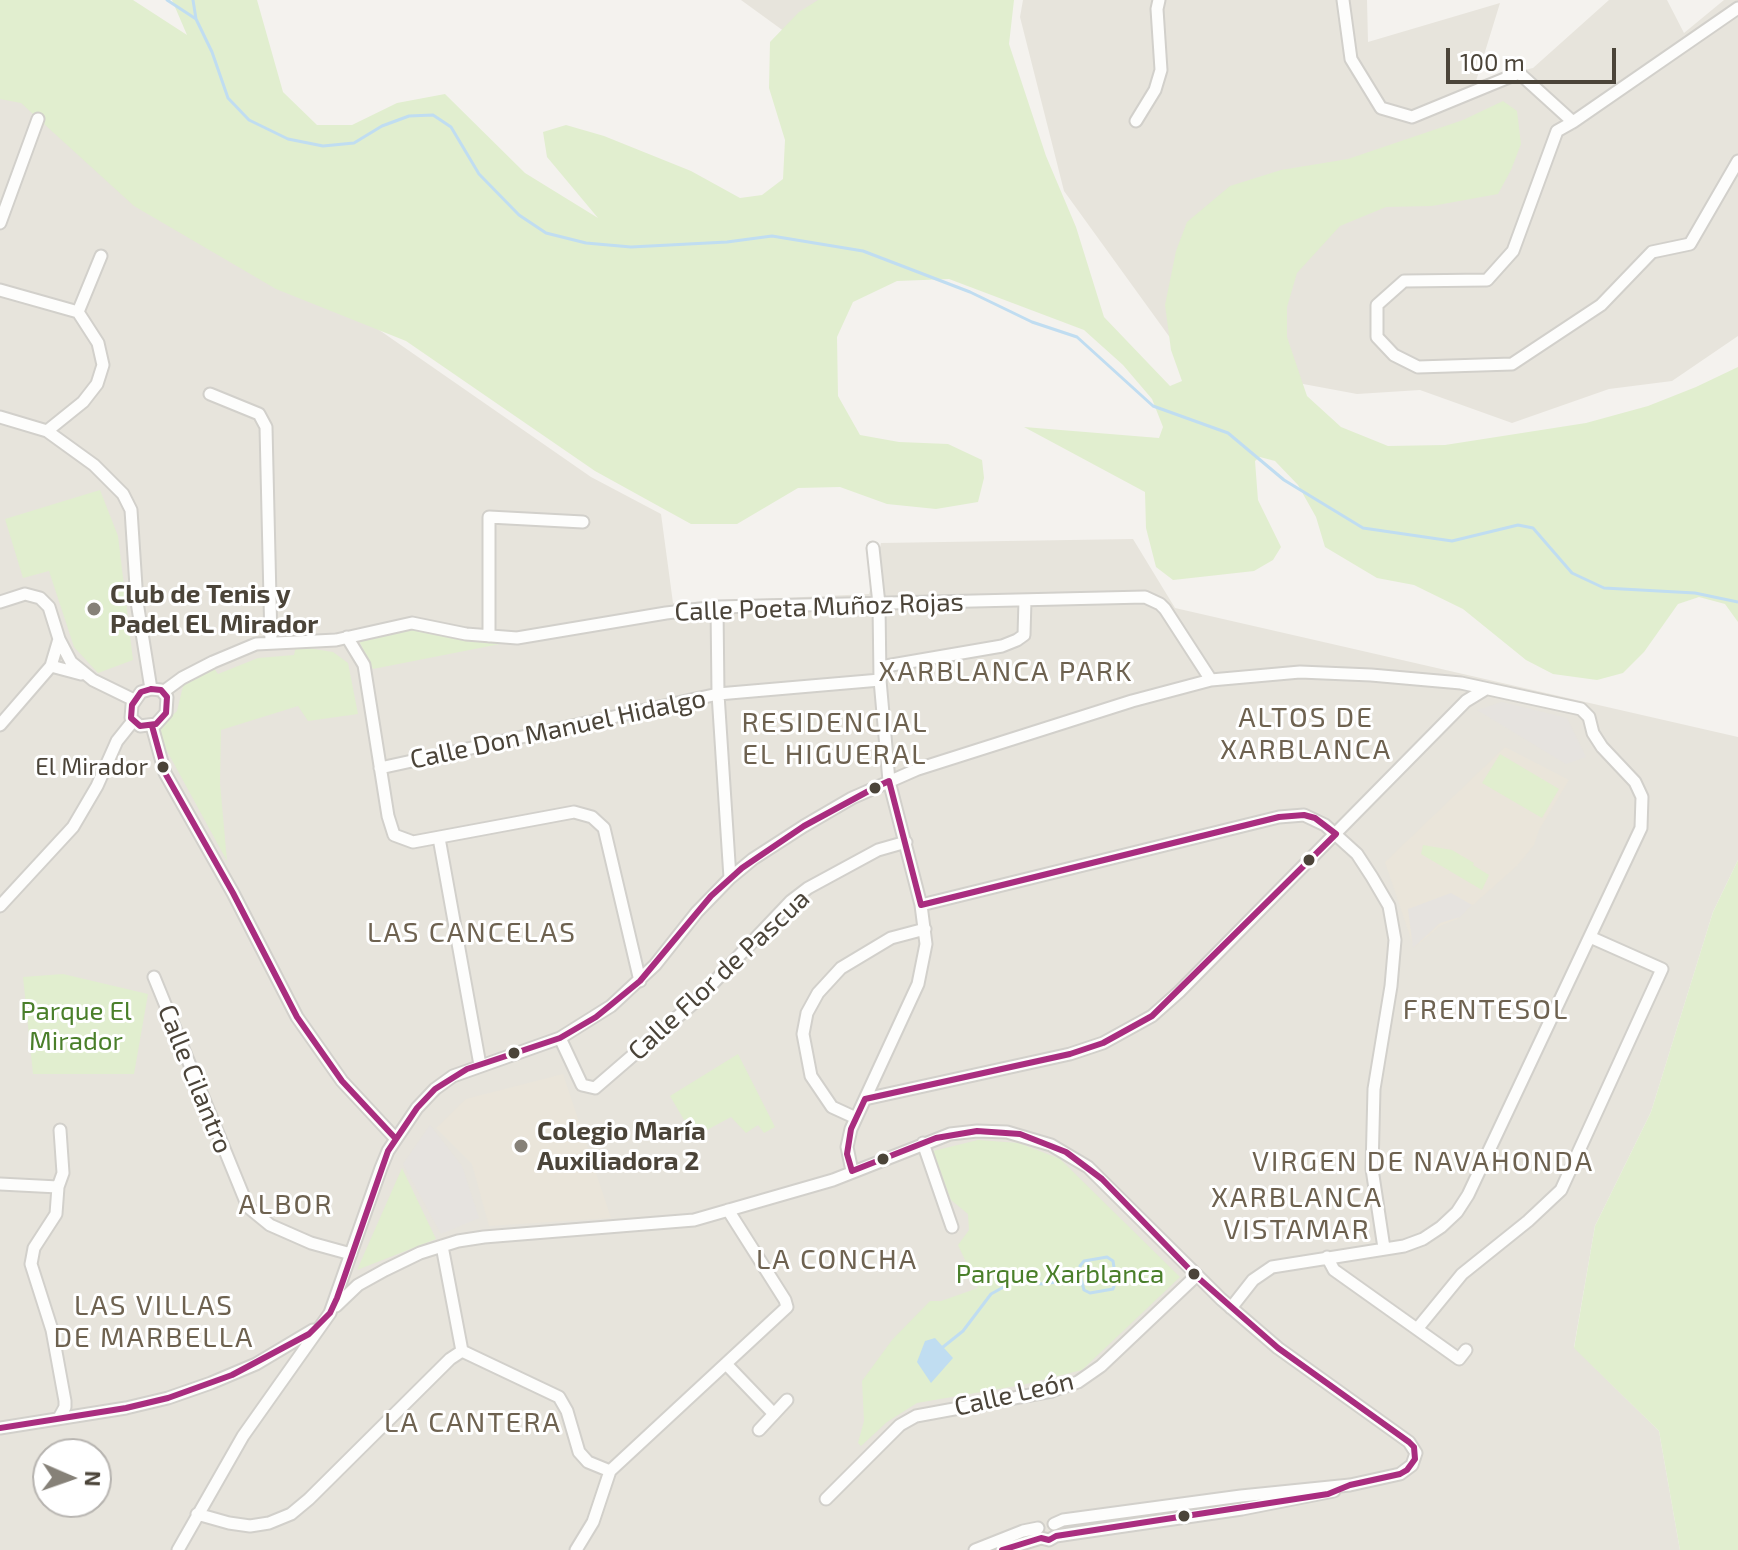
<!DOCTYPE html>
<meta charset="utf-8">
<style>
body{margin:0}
#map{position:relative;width:1738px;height:1550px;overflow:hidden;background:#f4f2ee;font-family:"Exo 2",sans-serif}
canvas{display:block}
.north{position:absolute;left:32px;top:1438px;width:80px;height:80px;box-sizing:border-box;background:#fff;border:2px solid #b7b4b0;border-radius:50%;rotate:92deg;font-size:22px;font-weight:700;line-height:32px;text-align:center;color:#4b4439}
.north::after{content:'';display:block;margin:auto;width:28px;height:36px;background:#868178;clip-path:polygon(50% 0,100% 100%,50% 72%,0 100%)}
.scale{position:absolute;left:1446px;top:48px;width:170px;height:36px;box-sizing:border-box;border:4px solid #4b4439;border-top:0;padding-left:10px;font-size:24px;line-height:28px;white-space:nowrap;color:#4b4439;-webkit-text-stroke:6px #fff;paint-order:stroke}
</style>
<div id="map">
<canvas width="1738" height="1550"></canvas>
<div class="north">N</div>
<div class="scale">100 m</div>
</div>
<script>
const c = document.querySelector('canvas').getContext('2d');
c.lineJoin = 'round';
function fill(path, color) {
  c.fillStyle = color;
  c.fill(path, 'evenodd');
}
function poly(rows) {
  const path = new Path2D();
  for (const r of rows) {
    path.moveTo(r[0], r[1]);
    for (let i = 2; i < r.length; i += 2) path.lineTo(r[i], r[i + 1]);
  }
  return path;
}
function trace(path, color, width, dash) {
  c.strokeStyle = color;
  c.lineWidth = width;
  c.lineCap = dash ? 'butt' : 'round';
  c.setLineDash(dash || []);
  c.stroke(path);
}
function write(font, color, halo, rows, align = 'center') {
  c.font = font + ' "Exo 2",sans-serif';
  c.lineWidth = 6;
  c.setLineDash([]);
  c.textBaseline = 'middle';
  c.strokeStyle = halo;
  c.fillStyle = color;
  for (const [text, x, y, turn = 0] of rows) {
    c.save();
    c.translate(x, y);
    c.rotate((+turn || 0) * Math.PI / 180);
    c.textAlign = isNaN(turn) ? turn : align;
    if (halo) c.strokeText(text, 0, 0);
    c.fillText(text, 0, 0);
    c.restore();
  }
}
fill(poly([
 [741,0,851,0,814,53],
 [1023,0,1367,0,1368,42,1500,3,1476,81,1533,68,1609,0,1667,0,1684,33,1724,0,1738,0,1738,336,1672,381,1609,389,1512,423,1420,390,1357,394,1244,373,1171,339,1064,191,1020,17],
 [16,78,591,477,661,514,673,603,869,594,881,543,1133,539,1175,608,1738,737,1738,860,1713,912,1651,1112,1595,1226,1574,1347,1659,1431,1680,1550,0,1550,0,79],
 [48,1454,96,1454,96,1502,48,1502]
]), '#e7e4dc');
fill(poly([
 [1505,747,1569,780,1539,830,1534,845,1517,866,1457,919,1440,926,1414,948,1385,862],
 [563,1074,611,1218,489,1226,472,1164,436,1128,466,1099]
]), '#eae5da');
fill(poly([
 [0,0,133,0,187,35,172,0,257,0,283,92,317,125,352,125,397,103,445,94,525,173,598,218,547,157,543,132,566,125,604,136,691,171,740,198,762,195,783,179,785,140,769,88,770,42,799,12,818,0,1014,0,1009,44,1046,156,1076,227,1104,317,1170,386,1182,381,1171,350,1165,305,1176,251,1187,222,1230,186,1281,170,1348,159,1463,120,1503,101,1517,111,1521,144,1511,170,1498,194,1432,206,1386,207,1340,226,1297,273,1287,307,1287,337,1307,396,1341,427,1388,446,1445,445,1586,423,1648,406,1696,387,1738,367,1738,622,1725,604,1699,597,1678,604,1644,652,1623,673,1597,680,1553,674,1526,660,1463,609,1414,585,1377,578,1325,547,1316,517,1298,485,1275,461,1260,457,1255,461,1258,500,1281,547,1273,560,1254,571,1173,580,1156,567,1146,528,1145,492,1024,427,1159,438,1163,427,1152,399,1123,365,1084,330,949,279,897,281,853,302,837,337,838,396,860,435,899,442,948,444,982,460,984,478,978,502,936,509,887,504,840,487,798,488,737,524,691,524,595,471,406,341,276,289,134,206,21,103,0,99],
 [100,490,118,536,133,660,98,673,74,647,49,571,23,578,5,519],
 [415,629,444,636,505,643,373,669,358,639],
 [296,646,333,652,348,663,358,714,308,721,298,706,221,730,220,783,227,861,167,751,161,754,159,728,177,711,184,682,213,667,218,674,258,658,294,655],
 [1500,754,1559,789,1542,818,1482,783],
 [1423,845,1452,850,1474,863,1473,865,1489,875,1482,890,1421,854],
 [1738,860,1738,1550,1680,1550,1659,1431,1574,1348,1595,1226,1651,1112,1713,912],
 [63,974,148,994,134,1074,33,1074,23,977],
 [738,1054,775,1127,764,1133,758,1125,746,1133,731,1117,694,1137,670,1096],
 [978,1140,1019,1143,1060,1159,1180,1277,1082,1370,1022,1385,917,1403,887,1422,861,1446,858,1443,864,1421,862,1381,892,1340,930,1301,941,1301,978,1288,958,1245,969,1230,968,1214,951,1200,933,1151],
 [402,1168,436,1239,357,1270]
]), '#e1eecf');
fill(poly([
 [1502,702,1567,718,1586,757,1566,764,1477,710],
 [1451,893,1472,905,1460,917,1440,923,1413,948,1408,909],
 [430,1125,462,1166,479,1218,441,1234,403,1164]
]), '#e6e3df');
fill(poly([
 [935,1338,953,1358,931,1383,917,1362,925,1341]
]), '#c0ddf1');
trace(poly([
 [167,0,196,19,212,52,228,98,249,120,288,139,323,146,354,143,382,126,409,116,433,115,451,127,479,174,519,215,546,233,586,243,631,247,727,242,772,236,863,251,970,292,1032,322,1077,337,1153,406,1228,433,1284,480,1363,528,1452,541,1518,525,1533,528,1572,573,1604,588,1695,593,1738,602],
 [193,0,196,19],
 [943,1347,963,1331,991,1294,1020,1278,1041,1284,1081,1279,1084,1290,1090,1293,1113,1289,1116,1280,1113,1261,1107,1257,1084,1261,1080,1266,1081,1279]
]), '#c0ddf1', 3);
const minor = poly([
 [1343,0,1351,59,1381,108,1412,117,1519,73,1573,122,1738,8],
 [1136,121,1155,90,1161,70,1157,9,1159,0],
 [1573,122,1557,131,1513,251,1487,280,1404,281,1377,305,1377,337,1394,355,1418,367,1512,364,1601,305,1652,252,1690,244,1738,161],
 [0,223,38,119],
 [0,290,78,312,98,343,103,365,97,384,83,402,47,431],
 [78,312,101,256],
 [210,394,259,414,266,427,271,642],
 [0,417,47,431,94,465,123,494,131,510,137,602,151,689],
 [0,602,25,594,40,598,49,607,59,639,71,662,93,680,134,700],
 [717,607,718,694,730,878],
 [489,636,489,517,583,522],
 [347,637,364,665,388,816,394,835,413,842,574,812,592,817,604,828,640,981],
 [51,666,81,674],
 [880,667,1002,646,1017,640,1024,635,1025,600],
 [151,689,161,690,167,697,166,713,156,724,140,726,131,718,132,705,141,692,151,689],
 [163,692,182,678,213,662,256,644,336,640,412,623,466,634,517,638,666,613,717,607,1145,597,1160,604,1165,609,1211,680],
 [0,725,51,666,59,639],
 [152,726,165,773,233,893,297,1017,342,1081,396,1139],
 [380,768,718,694,880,680],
 [439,838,480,1065],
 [921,905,1279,817,1304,815,1325,825,1357,854,1372,877,1389,906,1395,940,1391,986,1374,1089,1372,1169,1384,1248],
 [0,906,73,827,97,786,117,741,133,721],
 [154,977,248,1207,270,1225,311,1243,351,1254],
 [560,1038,582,1085,595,1088,697,1000,791,901,808,888,878,850,906,842],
 [865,1099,1070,1054,1103,1043,1152,1016,1179,992,1466,701,1484,690],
 [856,1118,832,1107,811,1076,803,1034,807,1013,818,993,841,968,891,938,925,929],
 [923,1143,952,1227],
 [852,1171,847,1147,851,1129,918,984,926,944,921,905,889,781,880,680,879,604,873,548],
 [0,1184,58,1187],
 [1327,1257,1334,1270,1459,1359,1466,1350],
 [336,1306,358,1285,385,1270,420,1253,458,1241,484,1237,694,1220,833,1180,950,1134,977,1131,1007,1132,1051,1145,1088,1167,1221,1299,1278,1348,1409,1442,1416,1453,1412,1465,1400,1474,1350,1485,1241,1496,1063,1520,1054,1524],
 [1417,1329,1462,1274,1528,1221,1561,1190,1662,969,1590,937],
 [462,1351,559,1397,567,1411,579,1452,588,1462,610,1471],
 [727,1365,774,1414],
 [59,1418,65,1407,65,1401,52,1330,31,1264,34,1248,56,1214,58,1187,63,1173,60,1130],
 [0,1428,126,1408,168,1398,211,1383,256,1364,313,1330],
 [759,1430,787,1400],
 [826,1499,900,1425,916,1416,1052,1391,1078,1382,1101,1366,1196,1276],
 [197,1514,229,1523,250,1526,269,1523,291,1514,309,1499,450,1359,462,1351,442,1246],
 [178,1550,243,1436,330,1313,381,1168,388,1151,417,1108,435,1089,453,1076,560,1038,611,1006,655,965,697,912,730,878,753,859,804,826,852,798,918,769,1132,701,1211,680,1300,672,1371,675,1461,683,1581,709,1589,717,1593,733,1602,747,1635,782,1642,797,1641,828,1468,1195,1457,1212,1441,1227,1423,1239,1404,1246,1272,1267,1253,1280,1231,1308],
 [576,1550,593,1522,610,1471,787,1307,785,1300,728,1210],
 [975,1550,1023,1531,1038,1528],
 [1002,1550,1041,1538,1049,1540,1056,1536,1076,1533,1242,1509,1334,1491]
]);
trace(minor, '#d2d0cb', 15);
trace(minor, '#fdfdfc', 11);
trace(poly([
 [151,689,161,690,167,697,166,713,156,724,140,726,131,718,132,705,141,692,151,689],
 [152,726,165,773,233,893,297,1017,342,1081,396,1139],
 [0,1428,126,1408,168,1398,232,1375,309,1334,330,1313,337,1298,388,1151,417,1108,435,1089,467,1069,560,1038,596,1017,640,981,711,896,742,868,804,826,876,787,889,781,921,905,1279,817,1304,815,1315,818,1336,834,1152,1016,1103,1043,1070,1054,865,1099,851,1129,847,1154,852,1171,936,1138,977,1131,1020,1134,1066,1152,1102,1179,1196,1276,1278,1348,1409,1442,1414,1447,1415,1459,1407,1470,1400,1474,1350,1485,1328,1494,1056,1536,1049,1540,1041,1538,1002,1550]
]), '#a92d7f', 6);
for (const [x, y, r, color] of [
 [94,609,8,"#868178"],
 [163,767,7,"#4b4439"],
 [875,788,7,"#4b4439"],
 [1309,860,7,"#4b4439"],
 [514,1053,7,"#4b4439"],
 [521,1146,8,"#868178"],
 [883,1159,7,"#4b4439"],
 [1194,1274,7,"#4b4439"],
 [1184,1516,7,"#4b4439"]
]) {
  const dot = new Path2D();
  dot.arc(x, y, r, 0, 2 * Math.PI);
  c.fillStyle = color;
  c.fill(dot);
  trace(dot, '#fff', 3);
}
write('24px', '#4b4439', '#fff', [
 ["El Mirador",148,767]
], 'right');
write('bold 26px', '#4b4439', '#fff', [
 ["Club de Tenis y",110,594],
 ["Padel EL Mirador",110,624],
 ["Colegio María",537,1131],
 ["Auxiliadora 2",537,1161]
], 'left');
write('26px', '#4b4439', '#fff', [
 ["Calle Poeta Muñoz Rojas",819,607,-2],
 ["Calle Don Manuel Hidalgo",558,729,-12],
 ["Calle Flor de Pascua",719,975,-43],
 ["Calle Cilantro",195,1079,68],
 ["Calle León",1014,1394,-13]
]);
write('26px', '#4a7f2a', '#fff', [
 ["Parque El",76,1011],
 ["Mirador",76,1041],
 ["Parque Xarblanca",1060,1274]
]);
c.letterSpacing = '2px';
write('28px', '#6e6250', '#fff', [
 ["XARBLANCA PARK",1006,672],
 ["ALTOS DE",1306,718],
 ["XARBLANCA",1306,750],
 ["RESIDENCIAL",835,723],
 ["EL HIGUERAL",835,755],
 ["LAS CANCELAS",472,933],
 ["FRENTESOL",1486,1010],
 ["VIRGEN DE NAVAHONDA",1423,1162],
 ["XARBLANCA",1297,1198],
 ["VISTAMAR",1297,1230],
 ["ALBOR",286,1205],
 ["LA CONCHA",837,1260],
 ["LAS VILLAS",154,1306],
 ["DE MARBELLA",154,1338],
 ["LA CANTERA",473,1423]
]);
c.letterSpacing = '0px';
</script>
